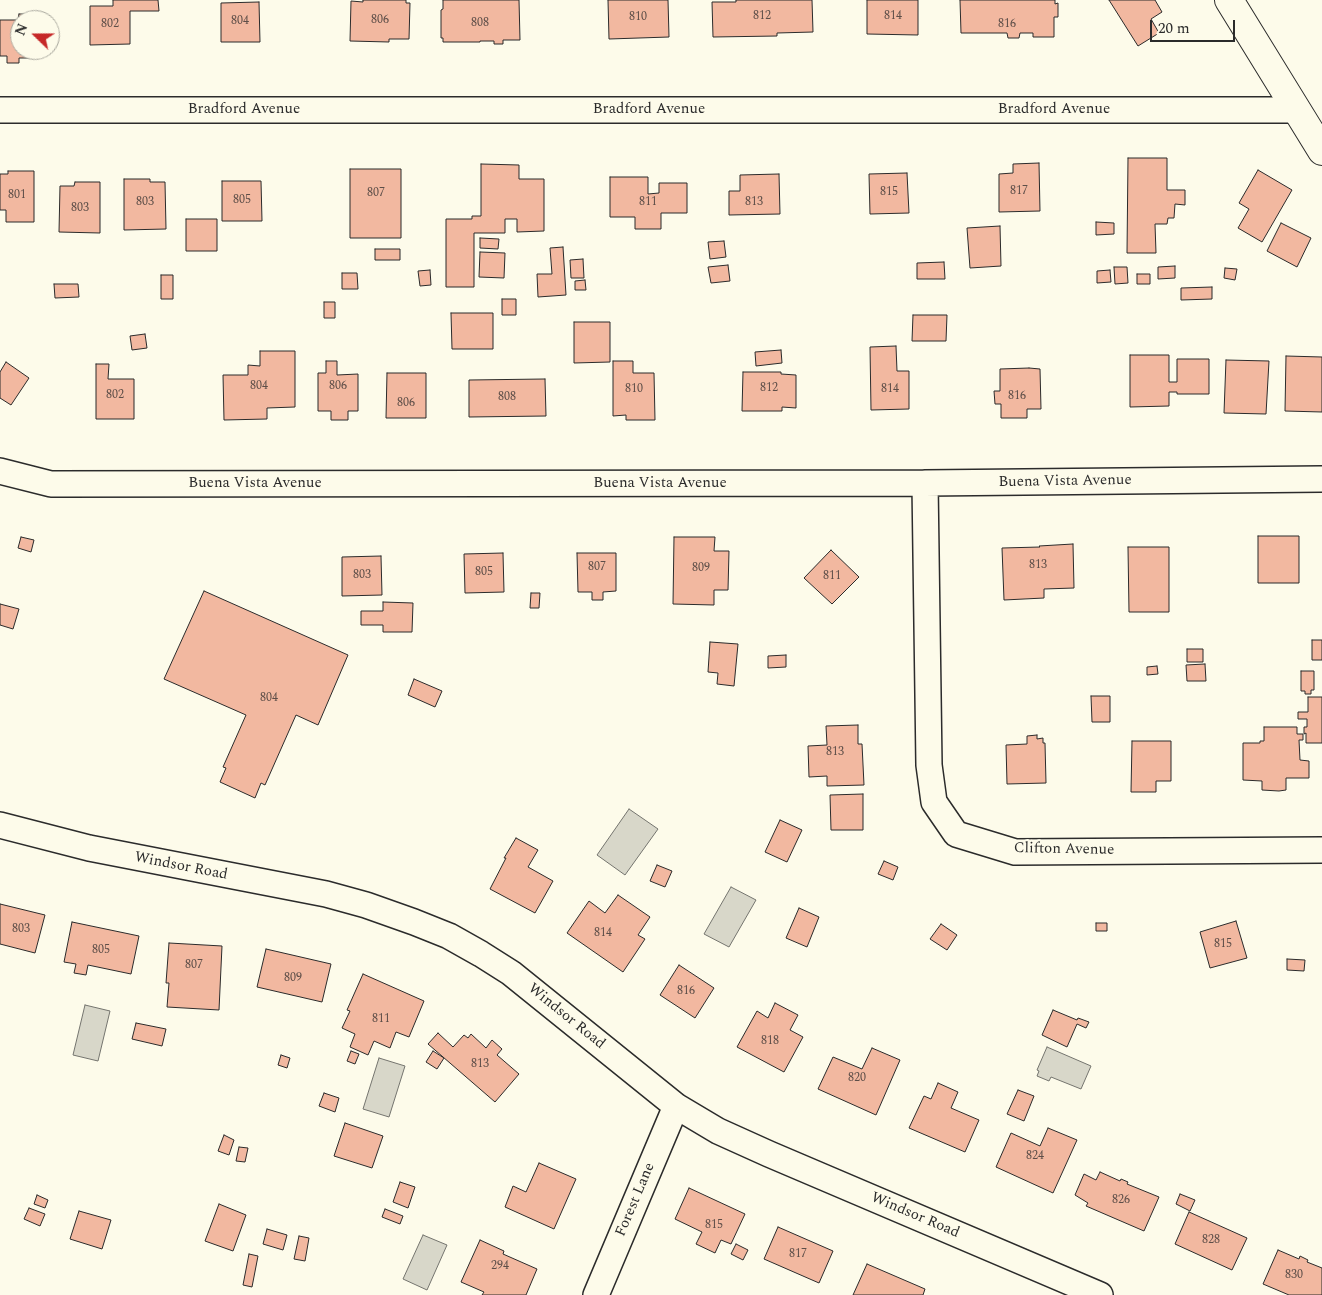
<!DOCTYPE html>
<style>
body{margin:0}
#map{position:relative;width:1322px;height:1295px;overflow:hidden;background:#fdfbea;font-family:Spectral,serif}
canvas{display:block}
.north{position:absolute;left:10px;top:10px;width:50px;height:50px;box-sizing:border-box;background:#fdfbea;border:1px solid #a9a89e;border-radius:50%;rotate:292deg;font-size:14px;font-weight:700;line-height:20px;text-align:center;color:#2b2b2b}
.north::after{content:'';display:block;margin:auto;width:18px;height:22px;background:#c62828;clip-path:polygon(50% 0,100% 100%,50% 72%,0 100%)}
.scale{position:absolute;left:1150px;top:20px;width:85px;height:22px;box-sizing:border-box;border:2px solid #2b2b2b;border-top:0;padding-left:6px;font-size:15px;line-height:18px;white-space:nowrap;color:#2b2b2b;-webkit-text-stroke:4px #fdfbea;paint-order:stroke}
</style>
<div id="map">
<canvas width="1322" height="1295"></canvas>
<div class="north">N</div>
<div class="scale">20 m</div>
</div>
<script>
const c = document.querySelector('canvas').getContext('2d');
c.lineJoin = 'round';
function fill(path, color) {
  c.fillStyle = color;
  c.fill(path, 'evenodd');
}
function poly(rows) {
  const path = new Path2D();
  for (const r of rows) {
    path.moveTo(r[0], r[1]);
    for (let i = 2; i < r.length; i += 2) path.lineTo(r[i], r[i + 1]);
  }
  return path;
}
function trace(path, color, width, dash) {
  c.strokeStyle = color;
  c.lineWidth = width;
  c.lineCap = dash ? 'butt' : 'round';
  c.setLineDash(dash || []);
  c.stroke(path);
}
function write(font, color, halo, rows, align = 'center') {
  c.font = font + ' Spectral,serif';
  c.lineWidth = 4;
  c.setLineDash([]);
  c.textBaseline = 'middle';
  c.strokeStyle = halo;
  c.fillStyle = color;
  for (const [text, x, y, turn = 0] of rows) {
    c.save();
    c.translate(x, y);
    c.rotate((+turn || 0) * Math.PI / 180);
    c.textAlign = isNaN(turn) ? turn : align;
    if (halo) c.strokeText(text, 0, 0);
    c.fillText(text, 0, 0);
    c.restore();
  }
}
const water = poly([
 [629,809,658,829,625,875,597,855,629,809],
 [731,887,756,900,729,947,704,934,731,887],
 [85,1005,110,1011,98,1061,73,1055,85,1005],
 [1047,1047,1091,1066,1081,1089,1051,1077,1049,1081,1037,1076,1039,1071,1037,1070,1047,1047],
 [379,1058,405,1066,389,1117,363,1109,379,1058],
 [423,1235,447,1245,427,1290,403,1279,423,1235]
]);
fill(water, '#d8d7c9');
trace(water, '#74746e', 1);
const building = poly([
 [113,0,158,0,159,11,130,11,130,44,90,45,90,6,113,6,113,0],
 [363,0,406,0,406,3,410,3,409,39,389,39,389,42,350,41,351,1,363,2,363,0],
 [443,0,519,0,520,40,503,40,503,44,494,44,494,41,480,41,480,42,443,42,443,38,441,38,441,10,443,9,443,0],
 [608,0,668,0,669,37,609,39,608,0],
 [736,0,812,0,813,32,777,33,777,36,713,37,712,2,736,2,736,0],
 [867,0,918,0,918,35,867,34,867,0],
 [960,0,1055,0,1055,4,1058,3,1058,17,1054,17,1054,37,1033,37,1033,33,1020,33,1019,38,1008,38,1007,33,961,33,960,0],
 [1109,0,1155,0,1162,12,1151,19,1159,33,1138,46,1109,0],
 [259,2,260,42,221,42,221,3,259,2],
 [19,14,27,14,27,19,34,19,34,20,20,20,20,50,34,50,33,58,19,58,19,63,7,63,7,56,0,56,0,20,18,20,19,14],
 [1128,158,1167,158,1167,190,1185,190,1185,205,1175,204,1174,218,1168,218,1167,224,1155,224,1156,253,1127,253,1128,158],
 [1039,163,1040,211,999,212,999,174,1013,173,1013,164,1039,163],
 [481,164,519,165,519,179,544,179,544,231,517,232,517,219,505,219,505,233,474,233,474,287,446,287,446,219,472,219,472,216,481,216,481,164],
 [350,169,401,169,401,238,350,238,350,169],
 [1258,170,1292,190,1262,242,1238,228,1249,209,1239,203,1258,170],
 [8,171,34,171,34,222,6,222,6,210,0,210,0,174,8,174,8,171],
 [907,173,909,213,870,214,869,174,907,173],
 [779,174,780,214,729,215,729,191,740,191,740,175,779,174],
 [610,177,648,177,648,194,659,193,659,183,687,183,687,213,661,213,661,229,635,229,635,217,610,217,610,177],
 [124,179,150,179,150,182,165,182,166,229,124,230,124,179],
 [222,181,261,181,262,221,222,221,222,181],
 [75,182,100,182,100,233,59,232,60,186,74,186,75,182],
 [186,219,217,219,217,251,186,251,186,219],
 [1096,222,1114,223,1114,234,1096,235,1096,222],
 [1281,223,1311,238,1297,267,1267,251,1281,223],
 [1000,226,1001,266,970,268,967,228,1000,226],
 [480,238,499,239,498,249,480,248,480,238],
 [724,241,726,257,710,259,708,242,724,241],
 [563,247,566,295,538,297,537,274,552,274,550,248,563,247],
 [375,249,400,249,400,260,375,260,375,249],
 [480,252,505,253,504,278,479,277,480,252],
 [583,259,584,278,571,278,570,260,583,259],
 [944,262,945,279,917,279,917,263,944,262],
 [728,265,730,281,711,283,708,267,728,265],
 [1175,266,1175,278,1158,279,1158,267,1175,266],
 [1114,267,1127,267,1128,283,1115,284,1114,267],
 [1225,268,1237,269,1235,280,1224,278,1225,268],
 [430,270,431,285,420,286,418,271,430,270],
 [1110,270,1111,282,1097,283,1097,271,1110,270],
 [342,273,357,273,358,289,342,289,342,273],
 [1137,274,1150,274,1150,284,1137,284,1137,274],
 [161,275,173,275,173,299,161,299,161,275],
 [585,280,586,290,575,290,575,281,585,280],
 [54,284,78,284,79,297,55,298,54,284],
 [1212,287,1212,299,1181,300,1181,288,1212,287],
 [502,299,516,299,516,315,502,315,502,299],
 [324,302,335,302,335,318,324,318,324,302],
 [451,313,493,313,493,349,452,349,451,313],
 [913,315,947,315,946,341,912,341,913,315],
 [574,322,610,322,610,362,574,363,574,322],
 [145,334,147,348,132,350,130,336,145,334],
 [896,346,897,371,909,371,909,409,871,410,870,347,896,346],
 [781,350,782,363,756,366,755,352,781,350],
 [260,351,295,351,295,407,267,408,267,419,224,420,223,375,248,375,248,365,260,366,260,351],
 [1130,355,1169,355,1169,382,1177,382,1177,359,1209,359,1209,394,1177,394,1177,392,1169,392,1169,406,1130,407,1130,355],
 [1286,356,1322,357,1322,412,1285,411,1286,356],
 [1226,360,1269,361,1266,414,1224,413,1226,360],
 [326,361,337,361,337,375,358,374,358,411,348,411,348,420,331,420,331,411,318,411,318,373,326,373,326,361],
 [613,361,633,361,633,373,654,373,655,420,626,420,626,415,613,416,613,361],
 [6,362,29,378,11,405,0,398,0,372,6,362],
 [96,364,109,364,108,379,134,379,134,419,96,419,96,364],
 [1029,368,1040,369,1041,409,1027,409,1027,418,1001,418,1001,404,995,404,994,391,1000,391,1000,369,1029,368],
 [743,372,781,372,781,374,796,375,796,408,782,407,782,411,742,411,743,372],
 [387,373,426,373,426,418,386,418,387,373],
 [545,379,546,416,469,417,469,380,545,379],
 [1258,536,1299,536,1299,583,1258,583,1258,536],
 [21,537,34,540,31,552,18,548,21,537],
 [674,537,715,537,714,551,729,551,728,590,714,590,714,605,673,604,674,537],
 [1073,544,1074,588,1044,589,1044,598,1004,600,1002,548,1040,547,1039,546,1073,544],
 [1128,547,1169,547,1169,612,1129,612,1128,547],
 [831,550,859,577,832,604,804,578,831,550],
 [503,553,504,592,465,593,464,554,503,553],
 [577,553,616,553,616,591,603,592,603,600,592,600,592,592,578,592,577,553],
 [381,556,382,595,342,596,342,557,381,556],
 [204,591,348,655,318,725,296,715,265,785,261,783,255,798,220,782,226,768,223,767,246,715,164,679,204,591],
 [531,593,540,593,539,608,530,608,531,593],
 [383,602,413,603,412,632,383,632,383,625,361,625,361,611,383,611,383,602],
 [0,604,19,609,13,629,0,625,0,604],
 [1312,640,1322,640,1322,660,1312,660,1312,640],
 [710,642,738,644,734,686,717,684,718,673,708,672,710,642],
 [1187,649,1203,649,1203,662,1187,662,1187,649],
 [786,655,786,667,768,668,768,656,786,655],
 [1205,664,1206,681,1187,681,1186,665,1205,664],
 [1157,666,1158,674,1147,675,1147,667,1157,666],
 [1301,671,1314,671,1314,690,1311,690,1311,694,1305,694,1305,691,1301,691,1301,671],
 [414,679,442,691,435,707,408,695,414,679],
 [1091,696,1110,696,1110,722,1092,722,1091,696],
 [1308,697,1322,697,1322,743,1306,743,1306,733,1304,734,1304,727,1307,727,1307,719,1298,719,1298,712,1308,712,1308,697],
 [858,725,858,744,862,744,864,785,827,786,827,776,809,777,808,746,827,745,826,726,858,725],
 [1264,727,1297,727,1297,734,1303,734,1303,740,1299,740,1300,760,1309,761,1309,778,1286,778,1286,790,1279,791,1262,790,1262,781,1243,780,1243,743,1260,743,1260,741,1264,741,1264,727],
 [1037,735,1037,739,1043,738,1043,743,1045,743,1046,783,1007,784,1006,745,1027,744,1027,736,1037,735],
 [1132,741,1171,741,1171,781,1156,781,1156,792,1131,792,1132,741],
 [863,794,863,830,831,830,830,795,863,794],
 [780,820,802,830,787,862,765,852,780,820],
 [516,838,538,850,528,867,553,881,535,913,490,889,506,858,504,858,516,838],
 [884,861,898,867,893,880,878,874,884,861],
 [657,865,672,871,665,887,650,881,657,865],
 [618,895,650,917,638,935,645,939,623,972,567,933,589,901,605,913,618,895],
 [0,904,45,915,35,953,0,944,0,904],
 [799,908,819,917,807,947,786,938,799,908],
 [1236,921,1247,958,1210,968,1200,932,1236,921],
 [72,922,139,936,131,974,88,965,86,975,74,973,76,964,64,962,72,922],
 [1096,923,1107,923,1107,931,1096,931,1096,923],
 [941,924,957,935,947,950,930,939,941,924],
 [169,943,222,946,219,1010,167,1007,169,983,166,983,169,943],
 [266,949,331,964,322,1002,257,987,266,949],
 [1287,959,1305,960,1304,971,1287,970,1287,959],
 [679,965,714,988,695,1018,660,995,679,965],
 [363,974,424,1001,409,1037,396,1032,390,1048,374,1041,368,1055,350,1047,355,1034,342,1028,350,1011,347,1010,363,974],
 [775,1003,798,1015,790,1030,803,1037,784,1072,737,1047,757,1011,768,1018,775,1003],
 [1053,1010,1077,1020,1078,1018,1089,1022,1086,1028,1077,1024,1067,1047,1042,1035,1053,1010],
 [136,1023,166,1029,162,1046,132,1039,136,1023],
 [438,1033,453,1047,464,1035,468,1038,471,1034,486,1048,492,1040,502,1049,497,1055,519,1074,495,1102,428,1044,438,1033],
 [872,1048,900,1060,876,1115,818,1089,833,1057,862,1069,872,1048],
 [351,1051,359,1054,355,1064,347,1061,351,1051],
 [433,1051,444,1058,437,1069,426,1062,433,1051],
 [281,1055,290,1058,287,1068,278,1065,281,1055],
 [938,1083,958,1092,951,1108,979,1120,965,1152,909,1128,924,1096,931,1099,938,1083],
 [1018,1090,1034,1096,1024,1121,1007,1114,1018,1090],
 [324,1093,339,1098,335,1112,319,1106,324,1093],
 [345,1123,383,1136,372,1168,334,1156,345,1123],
 [1048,1128,1077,1140,1053,1193,996,1167,1011,1133,1040,1146,1048,1128],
 [224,1135,234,1140,229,1155,218,1151,224,1135],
 [239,1147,248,1148,245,1162,236,1161,239,1147],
 [539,1163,576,1179,554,1229,505,1207,513,1186,526,1192,539,1163],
 [1100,1172,1120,1181,1121,1179,1128,1182,1127,1184,1159,1197,1144,1231,1086,1206,1088,1203,1075,1195,1084,1174,1096,1180,1100,1172],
 [400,1182,415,1187,408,1208,393,1202,400,1182],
 [689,1188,745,1214,731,1244,721,1240,715,1253,696,1244,702,1232,675,1219,689,1188],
 [1180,1194,1195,1200,1190,1211,1176,1204,1180,1194],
 [37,1195,48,1200,45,1208,34,1204,37,1195],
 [219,1204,246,1215,233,1251,205,1241,219,1204],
 [29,1208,45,1214,40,1226,24,1219,29,1208],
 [385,1209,403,1216,400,1224,382,1217,385,1209],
 [79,1211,111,1220,102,1249,70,1239,79,1211],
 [1189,1212,1247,1238,1232,1270,1175,1244,1189,1212],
 [778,1227,833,1251,819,1283,764,1259,778,1227],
 [267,1229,287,1235,283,1250,263,1244,267,1229],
 [299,1236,309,1238,305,1261,294,1259,299,1236],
 [480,1240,504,1251,503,1254,537,1269,526,1295,482,1295,484,1292,461,1282,480,1240],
 [736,1244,748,1250,743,1260,731,1254,736,1244],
 [1278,1250,1299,1259,1300,1256,1308,1260,1307,1262,1322,1268,1322,1295,1289,1295,1263,1284,1278,1250],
 [249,1254,258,1256,252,1287,243,1285,249,1254],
 [867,1264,925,1289,923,1295,853,1295,867,1264]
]);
fill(building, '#f2b8a0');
trace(building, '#2b2b2b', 1);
const street = poly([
 [0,110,1297,110],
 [0,471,51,484,925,483,1322,479],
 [925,483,929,765,934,802,956,834,1015,852,1322,850],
 [0,825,89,848,326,894,366,905,414,922,449,936,481,954,511,973,676,1106,718,1131,769,1154,1100,1295],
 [596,1295,676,1106]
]);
const secondary = poly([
 [1229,0,1322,151]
]);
trace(street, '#2b2b2b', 28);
trace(secondary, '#2b2b2b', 30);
trace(street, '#fdfbea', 25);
trace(secondary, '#fdfbea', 28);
write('12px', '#5d4e48', null, [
 ["812",762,17],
 ["814",893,17],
 ["810",638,18],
 ["806",380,21],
 ["804",240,22],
 ["808",480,24],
 ["802",110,25],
 ["816",1007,25],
 ["817",1019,192],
 ["815",889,193],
 ["807",376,194],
 ["801",17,196],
 ["805",242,201],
 ["803",145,203],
 ["811",648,203],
 ["813",754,203],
 ["803",80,209],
 ["804",259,387],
 ["806",338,387],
 ["812",769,389],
 ["810",634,390],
 ["814",890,390],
 ["802",115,396],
 ["816",1017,397],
 ["808",507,398],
 ["806",406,404],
 ["813",1038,566],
 ["807",597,568],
 ["809",701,569],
 ["805",484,573],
 ["803",362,576],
 ["811",832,577],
 ["804",269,699],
 ["813",835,753],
 ["803",21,930],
 ["814",603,934],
 ["815",1223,945],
 ["805",101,951],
 ["807",194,966],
 ["809",293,979],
 ["816",686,992],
 ["811",381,1020],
 ["818",770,1042],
 ["813",480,1065],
 ["820",857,1079],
 ["824",1035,1157],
 ["826",1121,1201],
 ["815",714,1226],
 ["828",1211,1241],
 ["817",798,1255],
 ["294",500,1267],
 ["830",1294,1276]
]);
write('15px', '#2b2b2b', '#fdfbea', [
 ["Bradford Avenue",244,110],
 ["Bradford Avenue",649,110],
 ["Bradford Avenue",1054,110],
 ["Buena Vista Avenue",1065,482,-1],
 ["Buena Vista Avenue",255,484],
 ["Buena Vista Avenue",660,484],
 ["Clifton Avenue",1064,850,1],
 ["Windsor Road",181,867,11],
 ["Windsor Road",566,1017,39],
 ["Forest Lane",636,1200,-67],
 ["Windsor Road",915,1216,23]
]);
</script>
